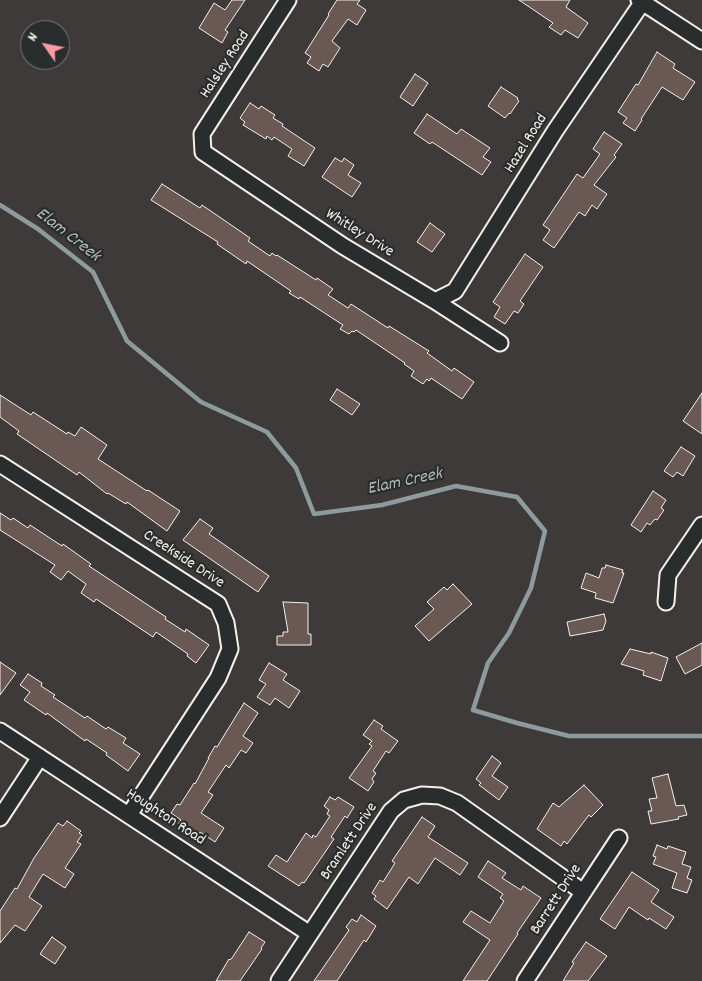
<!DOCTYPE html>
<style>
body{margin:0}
#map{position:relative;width:702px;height:981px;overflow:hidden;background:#3d3a39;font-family:Dekko,sans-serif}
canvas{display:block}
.north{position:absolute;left:20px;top:20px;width:50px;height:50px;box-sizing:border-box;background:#2a2d2e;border:1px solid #7b7b78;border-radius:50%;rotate:303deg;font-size:14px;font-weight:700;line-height:20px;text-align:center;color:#f4f1e8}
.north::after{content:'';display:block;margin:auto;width:18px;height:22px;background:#ff9aa2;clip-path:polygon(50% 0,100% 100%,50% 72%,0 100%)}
</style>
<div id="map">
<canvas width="702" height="981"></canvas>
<div class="north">N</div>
</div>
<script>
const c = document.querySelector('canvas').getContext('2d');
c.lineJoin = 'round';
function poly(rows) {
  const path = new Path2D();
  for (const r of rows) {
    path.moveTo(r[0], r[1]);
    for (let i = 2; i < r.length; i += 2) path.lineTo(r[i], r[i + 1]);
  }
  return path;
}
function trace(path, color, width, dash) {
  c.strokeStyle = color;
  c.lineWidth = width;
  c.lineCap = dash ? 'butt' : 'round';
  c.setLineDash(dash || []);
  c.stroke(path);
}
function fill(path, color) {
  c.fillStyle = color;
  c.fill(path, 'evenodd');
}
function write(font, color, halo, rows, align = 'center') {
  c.font = font + ' Dekko,sans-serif';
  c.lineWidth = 4.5;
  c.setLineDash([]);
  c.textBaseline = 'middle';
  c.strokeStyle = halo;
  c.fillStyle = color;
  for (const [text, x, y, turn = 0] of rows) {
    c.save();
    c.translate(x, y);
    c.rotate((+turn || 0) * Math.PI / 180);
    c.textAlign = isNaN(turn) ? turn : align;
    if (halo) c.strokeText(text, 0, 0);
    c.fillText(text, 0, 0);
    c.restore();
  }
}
trace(poly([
 [0,205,38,229,93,272,127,341,201,402,267,432,296,468,314,514,382,505,456,486,517,497,545,531,531,588,509,633,488,663,473,710,517,723,569,736,702,736]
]), '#8d9b9e', 4.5);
const building = poly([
 [232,0,245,0,225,30,228,32,222,43,199,28,214,3,225,10,232,0],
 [337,0,360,0,357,4,366,10,357,25,348,19,332,41,340,48,328,67,323,64,319,71,307,63,311,57,305,53,329,15,328,14,337,0],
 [519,0,570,0,566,7,588,23,578,38,565,30,561,35,549,27,553,23,519,0],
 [657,52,675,64,673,68,695,82,683,100,662,87,641,119,642,120,635,131,623,123,627,118,618,112,636,84,638,85,657,52],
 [415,74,428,83,413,106,400,97,415,74],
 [501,87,518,98,517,99,519,101,510,114,509,113,505,118,488,106,501,87],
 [250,103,259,109,261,106,275,115,273,118,283,124,282,126,315,148,304,166,288,156,292,149,274,137,272,140,267,136,266,139,243,125,245,122,240,118,250,103],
 [427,114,457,134,461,129,490,148,483,157,491,162,482,175,432,142,430,144,414,133,427,114],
 [604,132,622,144,614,155,616,157,594,185,607,194,597,209,592,205,585,216,579,212,554,248,543,240,550,230,543,225,577,174,583,178,600,154,593,149,604,132],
 [335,158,342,162,344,158,354,165,348,175,361,183,352,197,322,177,335,158],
 [162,184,200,208,202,205,250,238,248,241,270,256,272,253,276,256,277,255,316,280,317,278,333,289,328,295,348,308,351,304,388,328,389,326,429,351,427,353,452,371,454,368,474,382,462,399,431,378,429,381,427,379,423,384,411,376,414,371,404,364,405,363,356,330,354,332,352,331,349,334,340,329,343,325,300,297,299,299,289,293,291,291,247,261,246,264,217,244,218,242,151,200,162,184],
 [430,223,445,234,432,252,417,242,430,223],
 [525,254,543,267,520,301,524,304,518,313,514,311,505,324,494,317,500,307,493,302,525,254],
 [337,389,360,404,352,415,330,400,337,389],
 [702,393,702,434,683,421,702,393],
 [0,395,31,415,33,412,67,434,68,432,75,436,81,427,107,445,98,459,147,491,148,490,180,511,167,531,127,502,126,504,108,493,107,494,79,472,77,475,17,434,19,431,0,417,0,395],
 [681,447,695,456,683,476,677,472,673,477,664,471,681,447],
 [653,491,666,500,661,508,664,510,657,520,655,519,650,525,647,523,641,532,631,525,653,491],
 [0,513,11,520,13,518,28,528,30,525,62,546,63,544,91,564,89,566,166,617,165,619,185,632,186,629,209,645,196,663,187,656,188,654,156,632,153,637,96,599,94,602,81,593,86,584,68,571,61,580,50,572,55,565,0,530,0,513],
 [200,519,213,528,209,534,269,576,258,592,183,540,200,519],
 [606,565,623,570,622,573,624,573,613,603,595,598,596,593,581,588,586,573,599,578,602,568,605,568,606,565],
 [453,584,472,604,429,641,415,626,434,609,427,602,444,587,447,590,453,584],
 [283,602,308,603,308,634,311,634,311,645,277,645,277,636,283,636,283,632,288,632,283,602],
 [604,614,606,621,603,630,570,636,567,622,604,614],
 [702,643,702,665,685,674,676,657,702,643],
 [630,649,651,654,651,652,668,658,661,681,643,675,644,671,621,664,630,649],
 [0,662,16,673,0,695,0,662],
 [269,663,287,674,283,680,300,691,289,708,275,698,270,705,257,697,266,684,259,680,269,663],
 [28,674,42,683,41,686,55,695,53,697,85,718,87,716,106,729,108,727,126,738,123,743,140,754,128,771,106,755,107,753,86,739,85,741,47,713,46,715,24,700,30,692,20,685,28,674],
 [244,703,258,713,243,736,253,743,246,753,241,750,229,768,226,765,208,792,213,795,201,813,224,828,215,842,200,832,197,837,178,824,181,820,171,813,177,804,180,805,194,783,195,784,209,758,208,758,215,746,217,747,244,703],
 [374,720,383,726,381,729,398,741,389,753,386,751,373,771,376,773,372,779,374,782,368,791,349,778,372,746,369,744,372,741,363,735,374,720],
 [492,756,501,763,492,776,508,787,499,800,479,785,481,783,476,779,492,756],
 [668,774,676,806,684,805,687,815,678,817,679,819,651,824,648,811,652,811,649,799,657,798,652,778,668,774],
 [584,785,603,805,591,817,589,815,567,844,564,841,561,846,537,829,553,803,559,807,584,785],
 [330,797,335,800,338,797,354,807,347,818,345,816,331,837,334,839,304,883,302,882,299,886,268,866,276,855,287,862,306,833,312,838,313,835,316,837,330,816,327,814,329,810,324,806,330,797],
 [422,817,435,826,428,837,468,863,460,875,435,858,418,884,409,877,387,909,374,899,376,896,372,893,380,880,383,882,395,863,392,861,422,817],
 [67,821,81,831,79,833,82,835,77,842,81,844,65,868,74,874,65,888,43,874,29,897,42,906,25,931,15,925,0,943,0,911,15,888,17,889,34,858,58,823,63,826,67,821],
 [657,845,667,849,668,846,686,852,682,864,691,867,687,878,692,880,687,893,672,888,677,873,653,864,656,857,653,856,657,845],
 [488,861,506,873,502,878,521,890,523,886,541,898,517,933,518,934,487,981,463,981,490,940,463,922,471,911,490,923,504,901,500,898,503,894,478,877,488,861],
 [632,872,659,890,651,902,674,917,666,929,649,918,648,920,629,907,615,929,600,919,632,872],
 [361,915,376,926,366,942,364,940,337,981,314,981,349,930,346,927,352,919,357,922,361,915],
 [249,932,265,942,261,948,262,949,240,981,216,981,229,959,230,960,232,958,249,932],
 [52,937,66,947,55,964,40,954,52,937],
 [586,942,607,956,588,981,563,981,574,963,572,962,586,942]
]);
fill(building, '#6a5854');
trace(building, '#f4f1e8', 1);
const street = poly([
 [288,0,202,134,203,152,343,246,435,301,500,343],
 [639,0,702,41],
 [435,301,455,291,555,131,644,0],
 [0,464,218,604,226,623,230,649,218,678,129,815],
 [666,602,668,575,702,525],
 [0,731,310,934],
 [0,818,40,757],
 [279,981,391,811,404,800,422,795,440,796,457,803,583,892],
 [525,981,619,838]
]);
trace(street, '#f4f1e8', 19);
trace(street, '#2a2d2e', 15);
write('16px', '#f4f1e8', '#2a2d2e', [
 ["Halsley Road",226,65,-57],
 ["Hazel Road",527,144,-58],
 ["Whitley Drive",359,234,32],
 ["Creekside Drive",183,560,33],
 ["Houghton Road",165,818,33],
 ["Bramlett Drive",350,842,-56],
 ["Barrett Drive",557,900,-57]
]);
write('italic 18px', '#afb8b7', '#2a2d2e', [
 ["Elam Creek",67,236,38],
 ["Elam Creek",405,483,-12]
]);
</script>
